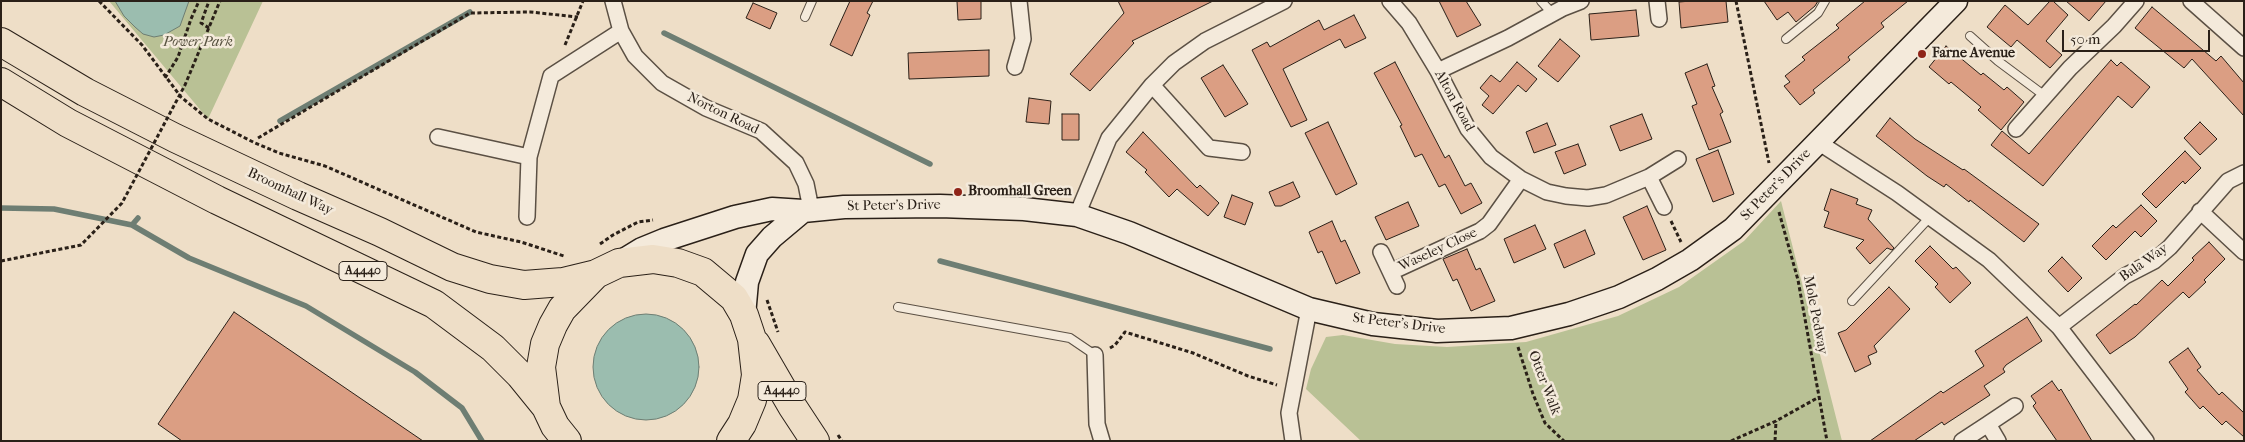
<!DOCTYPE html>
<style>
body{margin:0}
#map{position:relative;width:2245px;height:442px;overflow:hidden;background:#eedec7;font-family:"IM FELL French Canon",serif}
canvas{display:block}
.frame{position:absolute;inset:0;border:2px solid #2a2018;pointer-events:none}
.scale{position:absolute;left:2062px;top:30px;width:148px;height:22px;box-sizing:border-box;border:2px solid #2a2018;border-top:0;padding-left:6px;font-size:15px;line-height:18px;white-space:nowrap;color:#2a2018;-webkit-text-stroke:4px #f4eadb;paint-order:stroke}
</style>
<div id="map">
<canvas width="2245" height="442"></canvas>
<div class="frame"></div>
<div class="scale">50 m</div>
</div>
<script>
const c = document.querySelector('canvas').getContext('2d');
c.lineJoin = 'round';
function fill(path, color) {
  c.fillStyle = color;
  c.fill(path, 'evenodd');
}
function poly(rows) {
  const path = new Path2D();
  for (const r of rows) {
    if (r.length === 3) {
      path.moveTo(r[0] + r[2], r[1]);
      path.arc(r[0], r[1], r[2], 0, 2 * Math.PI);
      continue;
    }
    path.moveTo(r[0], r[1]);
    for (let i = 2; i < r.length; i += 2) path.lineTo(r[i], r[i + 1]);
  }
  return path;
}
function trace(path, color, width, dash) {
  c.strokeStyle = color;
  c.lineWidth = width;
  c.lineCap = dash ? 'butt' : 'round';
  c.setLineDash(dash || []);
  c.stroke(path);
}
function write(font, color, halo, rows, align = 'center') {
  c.font = font + ' "IM FELL French Canon",serif';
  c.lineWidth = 5;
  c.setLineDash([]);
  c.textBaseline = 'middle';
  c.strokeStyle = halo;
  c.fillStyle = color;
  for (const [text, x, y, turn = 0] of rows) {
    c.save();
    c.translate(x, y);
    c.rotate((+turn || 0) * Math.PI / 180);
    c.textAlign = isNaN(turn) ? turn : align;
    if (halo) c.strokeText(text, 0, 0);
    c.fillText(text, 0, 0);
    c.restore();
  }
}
fill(poly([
 [109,1,263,1,208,119],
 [1781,201,1842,441,1361,441,1306,389,1311,369,1326,337,1343,335,1395,344,1447,347,1526,342,1618,316,1679,287,1744,241]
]), '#b9c195');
const water = poly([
 [115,1,189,1,180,26,164,35,154,37,143,34,135,27,124,16,115,1],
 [646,367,53]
]);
fill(water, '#9bbdaf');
trace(water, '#6e7e73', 1);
trace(poly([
 [664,33,930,164],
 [280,121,470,12],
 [1,208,54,209,132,225,189,258,306,306,415,372,462,408,482,441],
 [132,225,138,218],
 [940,261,1270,349]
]), '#6e7e73', 5.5);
const building = poly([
 [850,1,873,1,867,13,870,15,852,56,830,45,850,1],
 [957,1,981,1,981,19,958,20,957,1],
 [1118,1,1213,1,1132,41,1134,43,1090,91,1070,74,1124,13,1118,1],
 [1439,1,1466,1,1481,25,1457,37,1439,1],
 [1691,1,1726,1,1728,22,1681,28,1679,2,1691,1],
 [1764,1,1818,1,1815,6,1796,22,1788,12,1777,20,1764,1],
 [1865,1,1908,1,1881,23,1884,27,1848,57,1850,60,1813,90,1815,93,1800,105,1784,86,1790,82,1785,76,1805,60,1802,57,1839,28,1836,25,1865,1],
 [2050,1,2053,1,2068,15,2046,41,2062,55,2050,68,2017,40,2011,47,1987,27,2005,5,2028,25,2050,1],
 [2066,1,2106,1,2089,21,2066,1],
 [753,3,777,13,770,29,746,18,753,3],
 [2152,7,2216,61,2221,56,2244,83,2244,116,2192,59,2184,68,2135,28,2152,7],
 [1636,10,1639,36,1591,40,1589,14,1636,10],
 [1354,15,1366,38,1345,48,1340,39,1283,69,1307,120,1291,127,1252,50,1267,42,1270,47,1319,20,1324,30,1354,15],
 [1560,39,1580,56,1558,82,1538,66,1560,39],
 [1946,46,1981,75,1983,73,2004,90,2007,87,2024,102,2001,130,1978,110,1981,107,1951,82,1949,84,1929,67,1946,46],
 [989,50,989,76,909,79,908,53,989,50],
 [2111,60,2117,66,2121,62,2150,87,2132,108,2118,96,2043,186,1991,145,2002,131,2029,154,2111,60],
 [1395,62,1445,158,1449,155,1465,186,1471,183,1482,203,1461,214,1445,184,1439,187,1422,154,1415,157,1400,126,1402,125,1374,73,1395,62],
 [1517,62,1537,79,1526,92,1518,85,1493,114,1482,105,1489,96,1480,88,1491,75,1500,82,1517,62],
 [1707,64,1715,86,1712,87,1723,112,1720,114,1731,142,1709,150,1692,106,1697,104,1685,73,1707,64],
 [1223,65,1248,104,1225,117,1201,78,1223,65],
 [1029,98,1051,101,1049,124,1026,122,1029,98],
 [1062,114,1079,114,1079,140,1062,140,1062,114],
 [1642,114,1652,139,1620,151,1610,126,1642,114],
 [1890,118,1915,139,1963,170,1964,169,2039,224,2024,242,1970,200,1969,202,1946,184,1944,187,1927,176,1876,136,1890,118],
 [1328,122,1357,184,1336,195,1305,133,1328,122],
 [2200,122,2217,139,2200,155,2184,138,2200,122],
 [1547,123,1556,145,1534,153,1526,132,1547,123],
 [1143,132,1197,188,1200,185,1219,203,1208,216,1177,189,1169,197,1145,172,1147,170,1126,152,1143,132],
 [1578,144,1586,165,1564,174,1555,152,1578,144],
 [1718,150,1734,194,1713,202,1696,159,1718,150],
 [2185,151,2201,168,2185,184,2183,181,2156,208,2142,194,2185,151],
 [1293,182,1300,197,1281,206,1275,206,1269,192,1293,182],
 [1831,189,1858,199,1856,204,1872,210,1868,219,1894,248,1892,250,1887,248,1870,264,1856,248,1864,240,1824,227,1829,212,1824,210,1831,189],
 [1232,195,1253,203,1245,225,1224,217,1232,195],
 [1408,202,1419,226,1386,240,1375,217,1408,202],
 [2141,205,2157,221,2141,237,2135,231,2106,260,2092,246,2113,225,2116,228,2141,205],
 [1647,206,1666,250,1643,260,1623,217,1647,206],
 [1332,221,1341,242,1345,240,1360,273,1336,284,1322,251,1318,253,1309,232,1332,221],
 [1535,225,1546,249,1514,263,1504,239,1535,225],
 [1585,230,1595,254,1564,268,1554,244,1585,230],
 [2209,242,2225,259,2204,280,2206,282,2189,298,2183,292,2135,337,2110,354,2096,335,2135,304,2136,305,2162,280,2168,286,2194,260,2192,258,2209,242],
 [1930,246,1953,269,1956,267,1971,283,1950,303,1935,287,1938,284,1915,261,1930,246],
 [1467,249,1476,270,1480,268,1495,301,1471,311,1457,279,1453,281,1443,259,1467,249],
 [2062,257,2082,278,2068,292,2048,271,2062,257],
 [1889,287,1910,309,1874,346,1877,352,1868,356,1871,364,1855,372,1838,333,1846,330,1889,287],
 [234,312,423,441,182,441,158,424,234,312],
 [2027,317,2042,341,2006,365,2003,369,2005,372,1984,386,1990,395,1944,425,1942,422,1914,441,1870,441,1941,391,1943,393,1984,366,1975,351,2027,317],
 [2188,348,2201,367,2197,370,2219,395,2222,392,2244,413,2244,437,2226,421,2222,425,2203,406,2200,409,2185,392,2188,389,2169,362,2188,348],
 [2052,381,2059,391,2061,389,2092,441,2057,441,2033,406,2036,403,2031,396,2052,381]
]);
fill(building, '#db9e83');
trace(building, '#2a2018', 1);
const lane = poly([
 [1541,1,1552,13],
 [805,17,812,1],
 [1970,36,1998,61,2045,96],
 [1786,39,1818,13,1825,1],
 [1852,301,1930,217],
 [898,307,1070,338,1095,355]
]);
const street = poly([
 [613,1,621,31,635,56,662,83,706,108,761,131,796,163,806,184,811,209],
 [1390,1,1409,23,1438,71,1468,129,1491,157,1521,179,1547,192,1566,196,1588,198,1606,195,1649,177,1678,159],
 [1657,1,1659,19],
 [2191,1,2244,48],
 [1015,67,1023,39,1019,1],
 [1438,71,1508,38,1563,8,1581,1],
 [1152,85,1209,148,1242,152],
 [2016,129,2070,68,2114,26,2136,1],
 [438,137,529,157],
 [1818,142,1897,193,1989,260,2059,327,2146,441],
 [1649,177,1664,207],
 [2200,211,2244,252],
 [1077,215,1109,138,1152,85,1174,63,1205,41,1284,1],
 [527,217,529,157,551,76,621,31],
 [1381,252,1397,286],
 [1391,272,1480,231,1489,224,1521,179],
 [2059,327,2125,276,2154,261,2170,247,2228,181,2244,173],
 [1095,355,1097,424,1102,441],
 [1988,424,2015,406],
 [1293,441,1289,413,1309,309],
 [1962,441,1988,424,1998,441]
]);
const secondary = poly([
 [624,260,642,249,664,240,735,217,772,209,803,211,844,207,940,206,1024,209,1077,215,1129,233,1309,309,1373,324,1437,331,1511,328,1569,314,1619,297,1657,279,1690,260,1733,229,1956,1],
 [744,315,747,282,757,254,772,237,803,211]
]);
const highway = poly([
 [1,42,85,92,175,138,298,196,380,232,452,267,490,279,524,285,563,282,596,274],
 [1,82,68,123,217,200,434,304,493,348,520,375,546,407],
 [756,344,792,406,815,441],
 [567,441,555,426,546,407,541,367,545,344,553,325,562,309,596,274,619,263,653,259,678,263,703,272,734,298,744,315,752,339,756,375,752,400,742,424,731,441]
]);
trace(lane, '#5b5044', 10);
trace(street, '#5b5044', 18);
trace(secondary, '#2a2018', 25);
trace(highway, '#2a2018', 30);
trace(poly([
 [99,1,142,45,181,97,208,119,255,143,279,153,325,166,476,232,521,242,564,256],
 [1736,1,1769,163],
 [209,28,201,23,209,1],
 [565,45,583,1],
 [165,78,178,57,191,19,199,1],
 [258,138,470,13,530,12,578,17],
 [1779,212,1798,280,1827,441],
 [1671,221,1681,242],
 [600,244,613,235,638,222,653,220],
 [767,300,778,332],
 [1518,347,1533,394,1545,423,1564,441],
 [1110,348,1115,345,1125,332,1193,353,1248,376,1277,385],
 [838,435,842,441],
 [1731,441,1776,421,1819,397],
 [1775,441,1776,421]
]), '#2a2018', 3, [4, 2.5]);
trace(lane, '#f4eadb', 8);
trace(street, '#f4eadb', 15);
trace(secondary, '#f4eadb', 22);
trace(highway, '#eedec7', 28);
trace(poly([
 [1,261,81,245,122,203,185,85,220,1]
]), '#2a2018', 3, [4, 2.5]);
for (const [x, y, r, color] of [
 [1922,54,5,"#8f2418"],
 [958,192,5,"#8f2418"]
]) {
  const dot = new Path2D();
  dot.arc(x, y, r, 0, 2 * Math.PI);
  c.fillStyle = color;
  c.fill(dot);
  trace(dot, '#f4eadb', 2);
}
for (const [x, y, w] of [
 [363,271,48],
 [782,391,48]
]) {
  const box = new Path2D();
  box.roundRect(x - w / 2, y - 9.5, w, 19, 4);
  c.fillStyle = '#f4eadb';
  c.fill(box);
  trace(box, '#2a2018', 1);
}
write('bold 12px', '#2a2018', null, [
 ["A4440",363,271],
 ["A4440",782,391]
]);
write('italic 14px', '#55503e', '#f4eadb', [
 ["Power Park",198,43]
]);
write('bold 14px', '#2a2018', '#f4eadb', [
 ["Farne Avenue",1932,54],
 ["Broomhall Green",968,192]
], 'left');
write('14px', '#2a2018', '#f4eadb', [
 ["Alton Road",1454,101,61],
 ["Norton Road",723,114,26],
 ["St Peter's Drive",1776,185,-46],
 ["Broomhall Way",290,192,25],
 ["St Peter's Drive",894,206,-1],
 ["Waseley Close",1438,250,-25],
 ["Bala Way",2144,263,-35],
 ["Mole Pedway",1815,315,79],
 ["St Peter's Drive",1399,324,7],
 ["Otter Walk",1544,383,69]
]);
</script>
